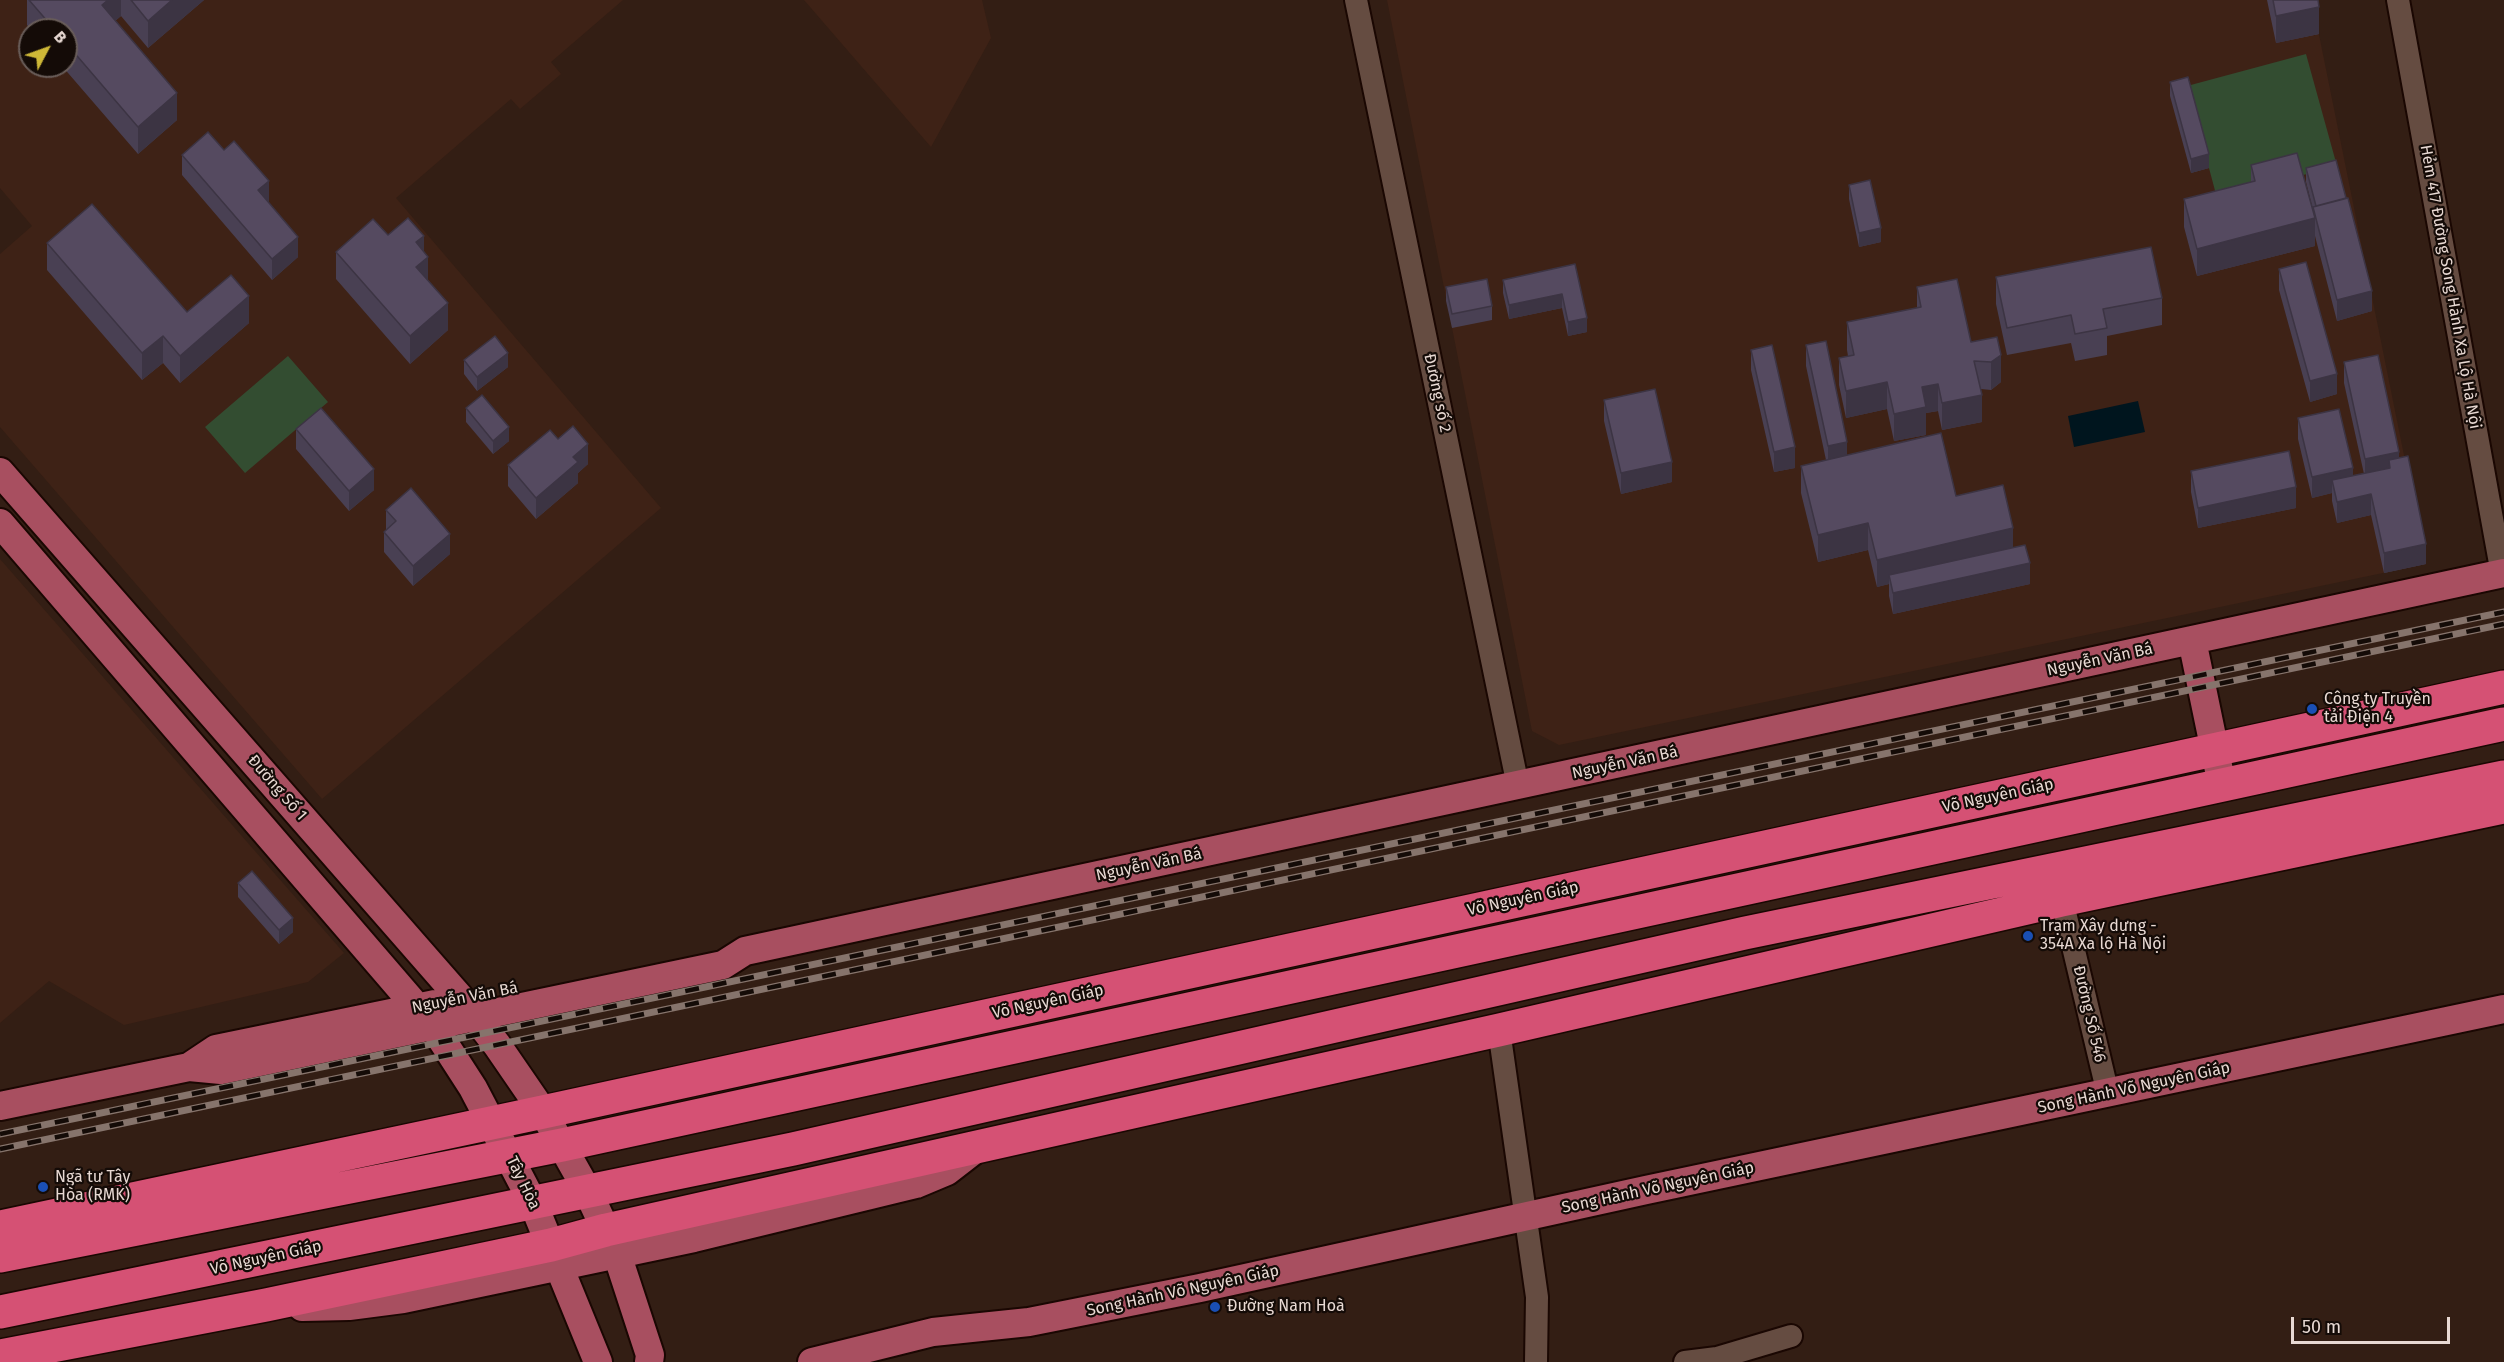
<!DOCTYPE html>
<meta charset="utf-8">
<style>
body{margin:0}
#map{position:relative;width:2504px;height:1362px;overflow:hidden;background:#331e14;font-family:"Fira Sans",sans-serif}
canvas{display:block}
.north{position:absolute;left:18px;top:18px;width:60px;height:60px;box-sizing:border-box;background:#140b07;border:2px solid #695d59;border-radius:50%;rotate:49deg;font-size:16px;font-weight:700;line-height:24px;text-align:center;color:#e8d9d3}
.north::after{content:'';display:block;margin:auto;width:21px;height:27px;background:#cfb837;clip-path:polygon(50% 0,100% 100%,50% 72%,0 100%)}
.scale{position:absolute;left:2291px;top:1317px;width:159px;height:27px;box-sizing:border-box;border:3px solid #e8d9d3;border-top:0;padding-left:8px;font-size:18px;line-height:21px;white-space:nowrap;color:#e8d9d3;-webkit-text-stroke:4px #140b07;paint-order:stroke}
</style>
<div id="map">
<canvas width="2504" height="1362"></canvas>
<div class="north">B</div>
<div class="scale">50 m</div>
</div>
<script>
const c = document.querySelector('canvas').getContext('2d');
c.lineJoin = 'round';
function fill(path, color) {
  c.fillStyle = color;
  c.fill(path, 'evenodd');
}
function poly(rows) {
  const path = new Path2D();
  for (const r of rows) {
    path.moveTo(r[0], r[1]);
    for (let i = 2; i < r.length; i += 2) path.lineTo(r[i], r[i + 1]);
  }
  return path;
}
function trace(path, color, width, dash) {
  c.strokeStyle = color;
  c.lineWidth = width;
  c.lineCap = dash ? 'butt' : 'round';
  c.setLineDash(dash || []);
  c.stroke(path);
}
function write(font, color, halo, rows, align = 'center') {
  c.font = font + ' "Fira Sans",sans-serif';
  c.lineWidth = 4.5;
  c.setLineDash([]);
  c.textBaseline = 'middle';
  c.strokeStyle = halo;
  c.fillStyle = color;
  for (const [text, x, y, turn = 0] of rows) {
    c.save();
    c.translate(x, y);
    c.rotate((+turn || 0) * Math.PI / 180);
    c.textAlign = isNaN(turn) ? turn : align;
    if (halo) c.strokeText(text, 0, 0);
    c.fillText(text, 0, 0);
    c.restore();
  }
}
fill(poly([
 [0,0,623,0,551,62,561,74,520,109,511,99,396,198,661,508,322,799,0,427,0,254,32,226,0,188],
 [30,30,66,30,66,66,30,66],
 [804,0,982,0,991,38,931,147],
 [1387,0,2312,0,2426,564,1559,745,1532,731],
 [0,559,344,953,308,982,124,1025,49,981,0,1023]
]), '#3e2216');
fill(poly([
 [2306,54,2337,166,2217,198,2187,86],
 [288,356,328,402,245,473,205,427]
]), '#334d31');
fill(poly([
 [2138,401,2145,432,2074,447,2068,416]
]), '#00151e');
const minor = poly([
 [1356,0,1518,786],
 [2398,0,2502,574],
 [2062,900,2108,1094],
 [1499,1030,1537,1297,1536,1362],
 [1685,1362,1717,1358,1791,1336]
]);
const major = poly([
 [0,472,461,999,497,1045,543,1112,588,1192,617,1254,650,1355,649,1362],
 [0,523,433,1026,473,1088,533,1203,598,1362],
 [2192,640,2222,785],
 [189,1067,216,1049,435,1004],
 [0,1106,189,1067,221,1070,723,965,745,951,2504,573],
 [302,1307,349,1306,403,1299,694,1238,916,1184,947,1171,978,1147],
 [812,1362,933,1332,1029,1322,1200,1288,1646,1190,2504,1009]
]);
const highway = poly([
 [0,1227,543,1112,2504,687],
 [0,1256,562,1145,2504,724],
 [0,1312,793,1149,1745,933,2504,777],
 [0,1356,266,1305,551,1245,606,1230,1499,1030,2062,900,2504,807]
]);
trace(minor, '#1a0702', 26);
trace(major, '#1a0702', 32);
trace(highway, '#1a0702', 36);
trace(minor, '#654c41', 22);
trace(major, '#a84f60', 28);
trace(highway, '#d55174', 33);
const rail = poly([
 [0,1134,2504,612],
 [0,1149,2504,624]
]);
trace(rail, '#86746c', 7);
trace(rail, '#140b07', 4.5, [14]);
fill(poly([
 [27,0,204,0,148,48,121,16,115,21,177,120,138,154,62,66,66,66,66,30,31,30,27,25],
 [2267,0,2318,0,2319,34,2276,43],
 [2170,82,2209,168,2191,173,2170,96],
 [182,155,269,201,268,202,298,257,272,280,182,175],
 [2251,165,2313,210,2306,182,2306,168,2372,311,2337,321,2315,236,2315,246,2197,276,2184,227,2184,199,2251,182],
 [1849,185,1881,242,1859,247,1849,199],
 [388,235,424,251,428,281,448,330,410,364,336,279,336,252],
 [47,243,187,312,249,323,180,383,163,363,142,380,47,270],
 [1575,264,1587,332,1568,336,1562,308,1509,319,1503,293,1503,280],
 [2279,269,2337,394,2310,402,2279,290],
 [1996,277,2162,298,2162,325,2107,336,2107,355,2075,361,2071,343,2007,355,1996,304],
 [1446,287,1492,306,1492,320,1452,328,1446,301],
 [1917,287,1971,342,1997,337,2001,382,1991,390,1981,389,1982,422,1942,430,1938,411,1926,413,1926,435,1894,441,1887,409,1846,418,1839,385,1839,358,1848,356,1847,350,1847,322,1917,308],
 [1806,345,1847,455,1956,496,2013,548,2030,584,1893,614,1889,596,1889,584,1877,587,1868,550,1818,562,1801,493,1801,466,1826,460,1806,366],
 [1751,350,1795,468,1774,472,1751,370],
 [464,360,508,367,477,391,464,374],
 [2344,362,2399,458,2426,564,2384,573,2371,515,2337,523,2332,501,2332,493,2312,498,2298,439,2298,418,2353,476,2364,474,2344,383],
 [1604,400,1672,482,1621,494,1604,421],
 [466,408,509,441,493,454,466,422],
 [296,429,374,490,349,511,296,449],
 [558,439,588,464,578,473,578,483,536,519,508,486,508,465],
 [2191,471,2296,508,2198,528,2191,492],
 [386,510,450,554,413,586,384,552,384,532,386,530],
 [238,883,293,932,279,944,238,897]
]), '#494053');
fill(poly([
 [108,0,121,0,121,16,102,32,102,5],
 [172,0,204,0,148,48,148,21],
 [2319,7,2319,34,2276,43,2276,16],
 [177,93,177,120,138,154,138,127],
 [2209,154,2209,168,2191,173,2191,159],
 [269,181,269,201,258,211,258,190],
 [2315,218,2315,246,2197,276,2197,249],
 [1881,228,1881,242,1859,247,1859,233],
 [424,236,424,261,428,257,428,284,416,294,416,242],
 [298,237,298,257,272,280,272,259],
 [2372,291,2372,311,2337,321,2337,300],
 [1562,294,1562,308,1509,319,1509,305],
 [249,296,249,323,180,383,180,356],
 [448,303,448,330,410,364,410,336],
 [1587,318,1587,332,1568,336,1568,322],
 [163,336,163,363,142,380,142,353],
 [508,353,508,367,477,391,477,377],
 [2001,355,2001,382,1991,390,1991,362],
 [2337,374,2337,394,2310,402,2310,381],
 [1887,382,1887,409,1846,418,1846,391],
 [1938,384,1938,411,1926,413,1926,435,1894,441,1894,414,1922,387],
 [1982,395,1982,422,1942,430,1942,403],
 [509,427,509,441,493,454,493,441],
 [1847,442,1847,463,1828,467,1828,446],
 [588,444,588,464,578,473,578,483,536,519,536,498,573,457],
 [1795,447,1795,468,1774,472,1774,452],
 [2399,452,2399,473,2390,468,2389,460,2389,475,2365,480,2365,459],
 [1672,462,1672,482,1621,494,1621,473],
 [2353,468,2353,489,2332,480,2332,493,2312,498,2312,477],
 [374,469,374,490,349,511,349,491],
 [2296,487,2296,508,2198,528,2198,508],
 [2371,494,2371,515,2337,523,2337,502],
 [1868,523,1868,550,1818,562,1818,535],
 [2013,528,2013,555,1889,575,1889,584,1877,587,1877,560],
 [450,534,450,554,413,586,413,566],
 [2426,544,2426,564,2384,573,2384,553],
 [2030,563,2030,584,1893,614,1893,593],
 [293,918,293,932,279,944,279,930]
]), '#3c3443');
const building = poly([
 [29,0,108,0,102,5,177,93,138,127,66,43,66,30,55,30,29,0],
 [131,0,172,0,148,21,131,0],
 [2273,0,2318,0,2319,7,2276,16,2273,0],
 [2188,77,2209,154,2191,159,2170,82,2188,77],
 [208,132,224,150,234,141,269,181,258,190,298,237,272,259,182,155,208,132],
 [2297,153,2315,218,2197,249,2184,199,2255,181,2251,165,2297,153],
 [2336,160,2346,198,2316,206,2306,168,2336,160],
 [1870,180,1881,228,1859,233,1849,185,1870,180],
 [2348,198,2372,291,2337,300,2313,207,2348,198],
 [92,204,187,312,231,275,249,296,180,356,163,336,142,353,47,243,92,204],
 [408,218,424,236,416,242,428,257,416,267,448,303,410,336,336,252,373,219,388,235,408,218],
 [2151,247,2162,298,2103,309,2107,328,2075,334,2071,315,2007,328,1996,277,2151,247],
 [2306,262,2337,374,2310,381,2279,269,2306,262],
 [1575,264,1587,318,1568,322,1562,294,1509,305,1503,280,1575,264],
 [1487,279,1492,306,1452,314,1446,287,1487,279],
 [1957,279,1971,342,1997,337,2001,355,1991,362,1974,361,1982,395,1942,403,1938,384,1922,387,1926,407,1894,414,1887,382,1846,391,1839,358,1854,355,1847,322,1921,307,1917,287,1957,279],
 [495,336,508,353,477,377,464,360,495,336],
 [1826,341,1847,442,1828,446,1806,345,1826,341],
 [1772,345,1795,447,1774,452,1751,350,1772,345],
 [2378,355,2399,452,2365,459,2344,362,2378,355],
 [1655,389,1672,462,1621,473,1604,400,1655,389],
 [482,395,509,427,493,441,466,408,482,395],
 [321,408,374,469,349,491,296,429,321,408],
 [2339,409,2353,468,2312,477,2298,418,2339,409],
 [573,426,588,444,573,457,578,462,536,498,508,465,550,430,558,439,573,426],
 [1941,433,1956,496,2003,485,2013,528,1877,560,1868,523,1818,535,1801,466,1941,433],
 [2289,451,2296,487,2198,508,2191,471,2289,451],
 [2408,456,2426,544,2384,553,2371,494,2337,502,2332,480,2390,468,2389,460,2408,456],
 [411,488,450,534,413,566,384,532,396,521,386,510,411,488],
 [2025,545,2030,563,1893,593,1889,575,2025,545],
 [252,871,293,918,279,930,238,883,252,871]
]);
fill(building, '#554a60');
trace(building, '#3c3443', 1.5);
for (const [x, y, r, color] of [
 [2312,709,6,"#1a4fb4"],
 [2028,936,6,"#1a4fb4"],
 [43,1187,6,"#1a4fb4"],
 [1215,1307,6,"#1a4fb4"]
]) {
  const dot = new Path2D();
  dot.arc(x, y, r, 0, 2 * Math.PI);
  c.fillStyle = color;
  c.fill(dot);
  trace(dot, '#140b07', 2);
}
write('16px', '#e8d9d3', '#140b07', [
 ["Hẻm 417 Đường Song Hành Xa Lộ Hà Nội",2450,287,80],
 ["Đường số 2",1437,393,78],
 ["Nguyễn Văn Bá",2100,660,-12],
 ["Nguyễn Văn Bá",1625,763,-12],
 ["Đường Số 1",277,788,49],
 ["Võ Nguyên Giáp",1998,796,-12],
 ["Nguyễn Văn Bá",1149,865,-12],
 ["Võ Nguyên Giáp",1523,899,-12],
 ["Nguyễn Văn Bá",465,998,-11],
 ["Võ Nguyên Giáp",1048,1002,-12],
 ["Đường Số 546",2089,1014,77],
 ["Song Hành Võ Nguyên Giáp",2134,1088,-12],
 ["Tây Hòa",523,1183,64],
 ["Song Hành Võ Nguyên Giáp",1658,1188,-12],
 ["Võ Nguyên Giáp",266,1258,-12],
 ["Song Hành Võ Nguyên Giáp",1183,1291,-12]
]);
write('16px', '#e8d9d3', '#140b07', [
 ["Công ty Truyền",2324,700],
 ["tải Điện 4",2324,718],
 ["Trạm Xây dựng -",2040,927],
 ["354A Xa lộ Hà Nội",2040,945],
 ["Ngã tư Tây",55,1178],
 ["Hòa (RMK)",55,1196],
 ["Đường Nam Hoà",1227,1307]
], 'left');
</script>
